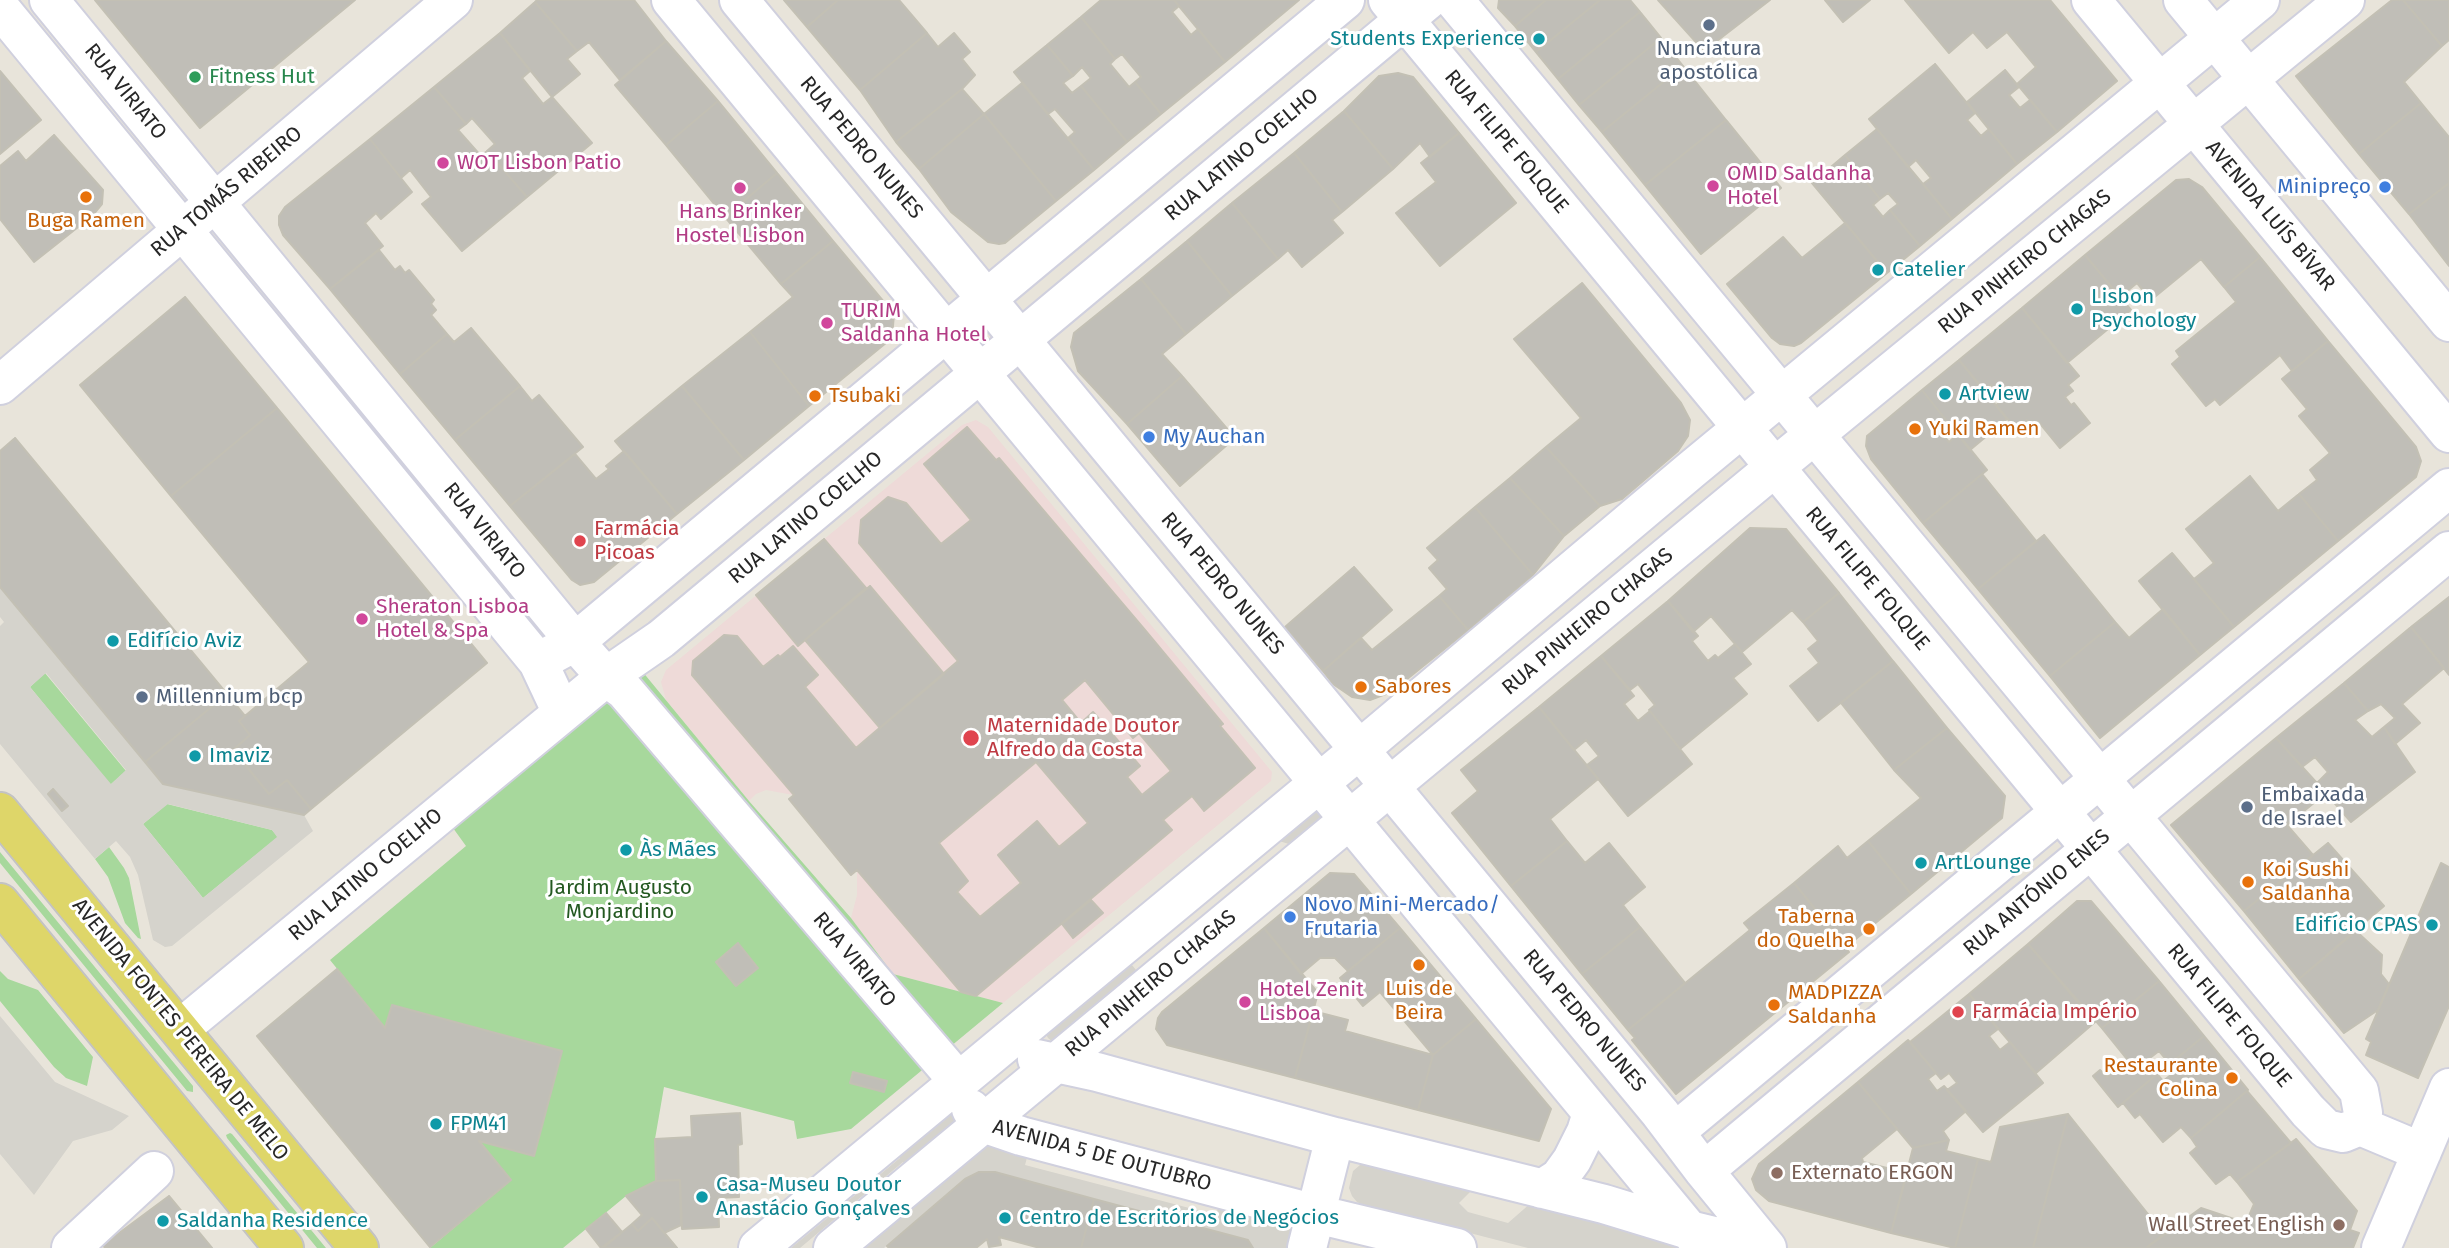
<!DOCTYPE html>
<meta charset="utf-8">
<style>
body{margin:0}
canvas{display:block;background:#e8e4da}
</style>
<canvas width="2449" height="1248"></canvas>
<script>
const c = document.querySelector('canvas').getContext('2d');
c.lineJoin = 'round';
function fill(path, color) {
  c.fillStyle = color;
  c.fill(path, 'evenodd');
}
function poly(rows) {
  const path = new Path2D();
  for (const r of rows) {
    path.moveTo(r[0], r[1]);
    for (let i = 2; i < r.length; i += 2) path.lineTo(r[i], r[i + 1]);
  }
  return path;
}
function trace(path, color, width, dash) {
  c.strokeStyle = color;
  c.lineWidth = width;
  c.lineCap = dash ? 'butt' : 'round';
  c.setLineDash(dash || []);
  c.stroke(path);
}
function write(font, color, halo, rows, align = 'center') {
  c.font = font + ' "Fira Sans",sans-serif';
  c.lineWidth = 6;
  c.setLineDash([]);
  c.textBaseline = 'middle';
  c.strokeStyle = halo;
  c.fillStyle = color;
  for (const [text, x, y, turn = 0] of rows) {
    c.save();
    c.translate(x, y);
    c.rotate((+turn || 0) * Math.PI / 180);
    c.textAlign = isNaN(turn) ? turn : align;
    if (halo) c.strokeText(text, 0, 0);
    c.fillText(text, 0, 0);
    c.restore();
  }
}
fill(poly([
 [976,420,988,427,1272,772,1271,781,1003,1003,893,974,851,918,857,895,857,871,851,875,789,799,793,795,766,790,756,794,749,801,666,700,661,682,666,670,962,425]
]), '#eedad8');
fill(poly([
 [637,665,749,801,851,918,893,974,1003,1003,851,1129,797,1139,794,1121,664,1087,655,1139,656,1181,626,1196,563,1248,430,1248,511,1180,479,1141,534,1156,562,1051,392,1005,385,1028,330,960,466,846,453,828],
 [45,673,126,771,110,785,30,687],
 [167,804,272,830,278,837,203,898,143,824],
 [109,847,124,868,129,878,141,939,138,938,125,923,108,877,95,859],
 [0,852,193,1086,193,1092,187,1091,0,863],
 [0,971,8,979,38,990,93,1057,87,1086,66,1078,54,1067,0,1001],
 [230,1133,232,1134,326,1248,317,1248,227,1138,226,1135]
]), '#a7d89c');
fill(poly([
 [0,587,163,784,304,815,313,831,172,946,165,947,153,940,138,875,130,857,116,841,95,859,0,744,0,626,4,622,0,617],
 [46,673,126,770,111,784,30,687],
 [168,804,272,830,277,837,203,898,143,824],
 [1310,806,1317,807,1323,811,1326,818,1325,825,1321,830,1299,847,1279,841,1270,842,1128,960,1140,975,1261,875,1264,875,1263,878,1068,1040,1061,1043,1054,1043,1048,1038,1045,1032,1046,1025,1050,1019,1294,816],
 [0,1016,55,1082,129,1116,112,1130,73,1141,34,1195,0,1154],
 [945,1106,967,1115,910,1171,903,1162,800,1248,791,1248,900,1158,893,1149],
 [991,1146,1028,1154,1025,1165,1216,1215,1219,1204,1287,1225,1292,1232,1297,1248,1253,1248,1248,1240,987,1172,979,1172,965,1179,884,1248,848,1248,976,1147],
 [1368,1163,1474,1188,1459,1203,1468,1212,1508,1223,1532,1202,1693,1248,1528,1248,1365,1206,1357,1202,1352,1196,1349,1188,1353,1171,1360,1165]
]), '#d5d3cc');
const building = poly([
 [95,0,355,0,200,128,95,0],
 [537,0,634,0,666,41,620,80,589,42,577,51,535,2,537,0],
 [784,0,838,0,807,27,784,0],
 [838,0,899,0,927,33,860,90,807,27,838,0],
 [1101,0,1174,0,1179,6,1172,12,1191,35,1198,29,1225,62,1161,114,1135,82,1141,77,1122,54,1115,59,1081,17,1101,0],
 [1174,0,1299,0,1225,62,1174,0],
 [1499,0,1546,0,1515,26,1498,8,1499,0],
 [1546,0,1600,0,1536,52,1515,26,1546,0],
 [1600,0,1630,0,1640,12,1558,79,1536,52,1600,0],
 [1658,0,1770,0,1704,51,1658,0],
 [1825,0,1870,0,1843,22,1825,0],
 [1905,0,2050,0,2117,81,2057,132,2017,84,2036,67,2007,32,1987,48,1973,32,1949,53,1905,0],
 [2392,0,2403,0,2442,46,2404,82,2421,103,2359,154,2296,76,2392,0],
 [2403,0,2449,0,2449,40,2442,46,2403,0],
 [535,2,577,51,567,59,580,74,552,97,500,33,535,2],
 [1640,12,1661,38,1579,105,1558,79,1640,12],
 [1081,17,1115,59,1110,64,1129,87,1135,82,1161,114,1127,142,1081,86,1091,78,1082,67,1073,76,1047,45,1081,17],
 [500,33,530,71,522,78,543,104,552,97,592,143,527,197,487,151,495,144,472,118,466,124,434,87,500,33],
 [927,33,938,47,954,33,970,52,962,59,975,75,962,89,896,142,860,90,927,33],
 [1661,38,1683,66,1602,132,1579,105,1661,38],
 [666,41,718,101,666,145,615,85,666,41],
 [1047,45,1073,76,1063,83,1072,93,1081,86,1127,142,1094,170,1068,138,1075,132,1055,109,1048,114,1014,72,1047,45],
 [1935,64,1975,113,1967,120,1981,136,1989,129,2017,164,1952,219,1923,184,1931,178,1916,160,1908,167,1869,119,1935,64],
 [1683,66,1726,120,1645,185,1602,132,1683,66],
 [2005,70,2019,87,2009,95,2020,108,2030,100,2057,132,2017,164,1967,102,2005,70],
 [0,71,41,120,0,154,0,71],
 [1398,73,1413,77,1459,133,1430,157,1420,143,1393,169,1344,111,1379,76,1398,73],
 [1022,83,1094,170,1056,201,984,114,1022,83],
 [434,87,466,124,458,130,481,156,487,151,527,197,462,251,422,204,431,197,410,170,401,178,370,139,434,87],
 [962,89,984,114,919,169,896,142,962,89],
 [718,101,777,173,725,217,666,145,718,101],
 [2421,103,2449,137,2449,183,2409,214,2359,154,2421,103],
 [1344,111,1393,169,1342,212,1294,153,1344,111],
 [984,114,1056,201,1005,243,999,244,988,242,951,212,919,169,984,114],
 [1726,120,1781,188,1701,254,1645,185,1726,120],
 [1877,129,1952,219,1920,246,1890,210,1898,204,1888,193,1880,199,1845,155,1877,129],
 [1459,133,1516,203,1440,266,1396,213,1436,182,1421,163,1459,133],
 [54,135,103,190,102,204,92,216,34,262,0,219,0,166,18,151,26,161,54,135],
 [370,139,412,192,381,219,376,213,365,223,383,246,330,289,283,235,279,225,279,216,285,207,370,139],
 [1294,153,1342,212,1332,220,1343,233,1302,267,1288,250,1278,259,1232,203,1294,153],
 [1845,155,1880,199,1873,205,1883,217,1890,210,1920,246,1887,273,1812,183,1845,155],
 [777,173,833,241,781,284,725,217,777,173],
 [2189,179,2202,187,2260,257,2224,287,2201,259,2151,300,2137,283,2120,297,2085,255,2176,180,2189,179],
 [2449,183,2449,266,2409,214,2449,183],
 [1232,203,1278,259,1232,296,1187,241,1232,203],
 [1845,223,1887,273,1801,343,1794,346,1780,344,1772,338,1727,284,1783,237,1802,258,1845,223],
 [833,241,894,314,892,338,809,406,750,332,793,297,781,284,833,241],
 [1187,241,1232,296,1186,334,1141,279,1187,241],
 [379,250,395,270,400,266,405,273,409,270,434,300,431,304,436,310,431,315,447,334,400,374,330,289,379,250],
 [2085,255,2131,310,2067,363,2022,308,2085,255],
 [2260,257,2328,341,2292,371,2280,355,2220,405,2215,399,2206,406,2172,364,2180,357,2176,351,2236,302,2224,287,2260,257],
 [1141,279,1186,334,1162,354,1182,376,1127,424,1078,371,1071,347,1074,333,1141,279],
 [1582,283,1681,403,1690,420,1688,436,1678,451,1622,499,1600,506,1546,447,1581,418,1514,339,1582,283],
 [185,297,277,408,171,496,80,385,185,297],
 [2022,308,2079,376,2068,385,2073,391,2065,397,2071,405,2074,403,2090,423,2060,448,2038,421,2031,426,2027,420,2016,429,1996,405,2003,400,1991,385,1984,390,1959,360,2022,308],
 [471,328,520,386,455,440,400,374,447,334,454,342,471,328],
 [750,332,809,406,744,460,682,386,750,332],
 [2328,341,2416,447,2421,461,2416,477,2338,541,2299,494,2317,480,2310,470,2330,453,2299,416,2307,409,2282,379,2328,341],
 [1959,360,2007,419,1970,450,1922,390,1959,360],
 [1182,376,1235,438,1180,486,1127,424,1182,376],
 [520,386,532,401,539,395,583,447,510,506,455,440,520,386],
 [682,386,744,460,677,514,615,441,682,386],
 [1922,390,1946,420,1937,428,1949,442,1958,434,1987,470,1923,523,1871,459,1866,446,1867,436,1922,390],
 [277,408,487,663,311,809,287,780,269,794,233,750,250,735,239,721,309,662,171,496,277,408],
 [967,427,996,460,999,458,1145,630,1223,724,1220,726,1255,768,1204,811,1192,796,1163,820,1172,830,976,996,961,992,857,870,851,875,789,799,794,795,692,675,693,661,724,635,737,636,763,667,778,655,780,657,793,646,818,675,805,687,856,748,958,661,859,543,861,520,888,497,906,503,941,544,971,520,924,464,967,427],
 [1085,680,1133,738,1139,733,1171,771,1142,795,1127,777,1140,766,1093,712,1081,723,1062,700,1085,680],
 [1036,762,1088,823,1059,847,1037,821,998,855,1021,883,980,917,957,892,968,881,939,843,1036,762],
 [15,438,227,694,145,762,0,587,0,451,15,438],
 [1546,447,1600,506,1564,536,1510,478,1546,447],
 [624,451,677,514,594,582,580,585,572,580,510,506,575,454,596,479,609,469,606,466,624,451],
 [1982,474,2036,541,1978,589,1923,523,1982,474],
 [2250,476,2278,511,2299,494,2338,541,2234,627,2194,579,2214,563,2186,529,2250,476],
 [1510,478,1564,536,1533,575,1475,507,1510,478],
 [1475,507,1533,575,1468,630,1439,596,1447,589,1429,568,1438,560,1427,548,1475,507],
 [1750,528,1786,529,1839,593,1803,622,1792,610,1742,652,1711,616,1693,632,1668,601,1750,528],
 [2044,535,2115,622,2050,676,1978,589,2044,535],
 [824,539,866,588,798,646,756,595,824,539],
 [2172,553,2234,627,2200,655,2139,581,2172,553],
 [1354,567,1392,610,1323,671,1285,627,1354,567],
 [870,586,944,674,880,728,805,640,870,586],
 [1839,593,1893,661,1818,721,1790,686,1819,663,1808,649,1818,641,1803,622,1839,593],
 [1439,596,1468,630,1391,692,1370,700,1352,697,1333,684,1323,671,1361,638,1372,650,1439,596],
 [2449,597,2449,675,2411,627,2449,597],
 [1668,601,1698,636,1692,641,1708,661,1715,655,1718,658,1735,644,1751,664,1733,678,1747,694,1680,749,1649,710,1655,705,1638,684,1630,690,1601,656,1668,601],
 [2163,609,2200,655,2100,738,2050,676,2115,622,2129,638,2163,609],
 [2411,627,2444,668,2402,704,2420,723,2395,744,2384,727,2395,718,2381,704,2368,711,2344,683,2411,627],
 [1601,656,1634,696,1624,704,1638,721,1650,711,1692,764,1628,816,1587,765,1599,756,1586,740,1574,750,1539,707,1601,656],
 [1893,661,1947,728,1894,770,1841,703,1893,661],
 [2344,683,2368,711,2355,720,2372,737,2384,727,2415,772,2351,822,2317,783,2328,772,2315,757,2302,767,2276,738,2344,683],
 [227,694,245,716,239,721,250,735,233,750,269,794,287,780,311,809,304,815,163,784,145,762,227,694],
 [1539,707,1598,779,1550,819,1567,841,1511,886,1452,813,1478,791,1461,770,1539,707],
 [1947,728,2005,796,2002,818,1911,894,1868,841,1921,798,1894,770,1947,728],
 [2276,738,2326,793,2287,825,2313,855,2244,911,2171,825,2276,738],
 [53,789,68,806,62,811,48,794,53,789],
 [1567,841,1585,863,1609,843,1645,887,1623,905,1640,927,1582,974,1511,886,1567,841],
 [1868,841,1911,894,1846,947,1794,883,1838,846,1847,858,1868,841],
 [2328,843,2384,906,2299,979,2244,911,2328,843],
 [2441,863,2449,867,2449,1006,2418,1078,2366,1055,2371,1042,2366,1039,2441,863],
 [1330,873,1354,874,1400,928,1348,971,1335,958,1320,958,1301,974,1264,928,1330,873],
 [1794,883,1849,952,1676,1094,1632,1040,1635,1038,1628,1030,1750,930,1744,923,1794,883],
 [1091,900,1103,913,1073,938,1062,924,1091,900],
 [2077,901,2091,901,2159,981,2102,1028,2028,944,2077,901],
 [1640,927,1685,983,1628,1030,1582,974,1640,927],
 [1264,928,1318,993,1295,1078,1167,1045,1156,1029,1158,1018,1162,1012,1264,928],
 [1400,928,1476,1019,1433,1055,1380,992,1363,1006,1340,978,1400,928],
 [2356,931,2382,955,2381,974,2389,984,2378,1010,2344,1033,2299,979,2356,931],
 [738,943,758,968,736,986,716,962,738,943],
 [2028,944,2095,1022,2036,1073,1969,994,2028,944],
 [337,969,385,1028,392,1005,562,1051,534,1156,479,1141,511,1180,430,1247,257,1036,337,969],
 [2159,981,2204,1036,2170,1064,2159,1051,2146,1061,2157,1074,2118,1107,2093,1076,2100,1070,2107,1077,2127,1059,2102,1028,2159,981],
 [1969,994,1998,1029,1989,1036,2000,1050,2010,1042,2043,1083,1983,1132,1947,1090,1957,1083,1949,1073,1941,1079,1910,1042,1969,994],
 [1313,1011,1348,1020,1345,1031,1433,1055,1418,1110,1295,1078,1313,1011],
 [1476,1019,1551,1109,1539,1141,1418,1110,1433,1055,1476,1019],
 [2204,1036,2248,1090,2191,1138,2181,1127,2163,1142,2140,1114,2135,1118,2123,1103,2157,1074,2163,1081,2176,1071,2170,1064,2204,1036],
 [1908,1040,1936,1073,1928,1079,1937,1091,1944,1086,1966,1111,1943,1131,1949,1140,1913,1148,1858,1082,1908,1040],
 [853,1072,887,1081,884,1092,850,1083,853,1072],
 [1858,1082,1897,1129,1862,1158,1863,1162,1907,1173,1891,1233,1769,1201,1756,1190,1752,1179,1759,1164,1858,1082],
 [2247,1091,2291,1143,2237,1182,2230,1174,2216,1184,2190,1153,2197,1147,2191,1138,2247,1091],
 [740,1113,742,1144,738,1145,739,1197,718,1198,719,1227,682,1229,680,1180,656,1181,655,1139,692,1137,691,1116,740,1113],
 [2068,1114,2033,1248,1955,1248,1978,1159,1991,1162,2000,1127,2068,1114],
 [2068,1114,2164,1234,2146,1248,2033,1248,2068,1114],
 [2296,1139,2357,1211,2350,1230,2359,1233,2353,1248,2146,1248,2201,1208,2246,1223,2254,1204,2237,1182,2296,1139],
 [1949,1140,1946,1151,1978,1159,1955,1248,1891,1233,1913,1148,1949,1140],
 [979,1172,995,1172,1094,1199,1081,1248,1040,1248,999,1237,1001,1245,989,1247,987,1239,976,1248,889,1248,887,1246,965,1179,979,1172],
 [680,1180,681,1225,664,1233,652,1218,638,1231,632,1224,642,1215,626,1196,656,1181,680,1180],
 [169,1196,212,1248,105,1248,103,1245,169,1196],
 [1094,1199,1248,1240,1253,1248,1081,1248,1094,1199],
 [606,1213,622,1232,601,1248,586,1229,606,1213],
 [652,1218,677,1248,603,1248,632,1224,638,1231,652,1218]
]);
fill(building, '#c0beb7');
trace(building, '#c3c0b4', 2);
const minor = poly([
 [49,0,575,642,606,677,624,690,959,1082],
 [671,0,1704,1248],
 [739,0,1660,1113,1704,1171],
 [1388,0,2308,1111,2326,1129,2343,1133,2360,1126,2363,1113,2359,1091,1454,0],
 [2091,0,2449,433],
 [2183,0,2449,322],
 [0,8,538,662,562,713],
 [0,385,453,0],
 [538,662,575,642,1345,0],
 [180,1029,606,677,661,639,1428,0],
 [1037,1059,1097,1072,1335,1137,1604,1204,1689,1230,1763,1248],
 [971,1109,977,1119,983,1123,1021,1136,1316,1214,1457,1248],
 [2360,1126,2422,1152],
 [1675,1132,2449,488],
 [1542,1189,1559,1178,1572,1160,1586,1132,1592,1113],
 [71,1248,154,1171],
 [758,1248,1359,750,1691,470,2260,0],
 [833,1248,1775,467,2345,0],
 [1307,1248,1335,1137],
 [1767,1248,1704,1171,2449,551],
 [2381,1248,2449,1088]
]);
const major = poly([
 [0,812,359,1248],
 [0,903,284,1248]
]);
trace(minor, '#d0d0de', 42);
trace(major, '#c3c3c3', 42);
trace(minor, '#fff', 38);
trace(major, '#ded669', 38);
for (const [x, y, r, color] of [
 [1709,25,7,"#5c6f8a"],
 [1539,39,7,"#0f9aa8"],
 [195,77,7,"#2e9e5b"],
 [443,163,7,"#d1479c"],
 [1713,186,7,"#d1479c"],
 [2385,187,7,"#3f7fe0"],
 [740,188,7,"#d1479c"],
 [86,197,7,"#e8710a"],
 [1878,270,7,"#0f9aa8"],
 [2077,309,7,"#0f9aa8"],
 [827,323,7,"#d1479c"],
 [1945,394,7,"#0f9aa8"],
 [815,396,7,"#e8710a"],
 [1915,429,7,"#e8710a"],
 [1149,437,7,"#3f7fe0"],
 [580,541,7,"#e0444e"],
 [362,619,7,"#d1479c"],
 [113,641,7,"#0f9aa8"],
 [1361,687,7,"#e8710a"],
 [142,697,7,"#5c6f8a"],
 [971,738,9,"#e0444e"],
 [195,756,7,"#0f9aa8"],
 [2247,807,7,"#5c6f8a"],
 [626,850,7,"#0f9aa8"],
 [1921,863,7,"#0f9aa8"],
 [2248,882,7,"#e8710a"],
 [1290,917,7,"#3f7fe0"],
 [2432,925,7,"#0f9aa8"],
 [1869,929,7,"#e8710a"],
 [1419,965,7,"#e8710a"],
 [1245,1002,7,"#d1479c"],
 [1774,1005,7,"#e8710a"],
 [1958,1012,7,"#e0444e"],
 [2232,1078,7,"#e8710a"],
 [436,1124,7,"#0f9aa8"],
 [1777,1173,7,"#8d6e63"],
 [702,1197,7,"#0f9aa8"],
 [1005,1218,7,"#0f9aa8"],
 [163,1221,7,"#0f9aa8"],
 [2339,1225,7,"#8d6e63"]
]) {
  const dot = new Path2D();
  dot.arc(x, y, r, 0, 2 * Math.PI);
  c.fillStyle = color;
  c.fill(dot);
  trace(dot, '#fff', 2.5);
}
write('21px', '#0d838f', '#fff', [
 ["Students Experience",1525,39,"right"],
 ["Catelier",1892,270],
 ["Lisbon",2091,297],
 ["Psychology",2091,321],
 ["Artview",1959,394],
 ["Edifício Aviz",127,641],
 ["Imaviz",209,756],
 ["Às Mães",640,850],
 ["ArtLounge",1935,863],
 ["Edifício CPAS",2418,925,"right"],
 ["FPM41",450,1124],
 ["Casa-Museu Doutor",716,1185],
 ["Anastácio Gonçalves",716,1209],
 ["Centro de Escritórios de Negócios",1019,1218],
 ["Saldanha Residence",177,1221]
], 'left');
write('21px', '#4e5e75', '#fff', [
 ["Nunciatura",1709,49,"center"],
 ["apostólica",1709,73,"center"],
 ["Millennium bcp",156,697],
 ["Embaixada",2261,795],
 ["de Israel",2261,819]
], 'left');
write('21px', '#27864d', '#fff', [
 ["Fitness Hut",209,77]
], 'left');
write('21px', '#272727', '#fff', [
 ["RUA VIRIATO",125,92,51],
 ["RUA FILIPE FOLQUE",1506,142,50],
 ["RUA PEDRO NUNES",861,148,50],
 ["RUA LATINO COELHO",1242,155,-40],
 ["RUA TOMÁS RIBEIRO",227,192,-40],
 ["AVENIDA LUÍS BÍVAR",2270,216,50],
 ["RUA PINHEIRO CHAGAS",2025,262,-39],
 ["RUA LATINO COELHO",806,518,-40],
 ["RUA VIRIATO",484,531,51],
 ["RUA FILIPE FOLQUE",1867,579,50],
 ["RUA PEDRO NUNES",1222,584,50],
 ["RUA PINHEIRO CHAGAS",1588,622,-40],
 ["RUA LATINO COELHO",366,875,-40],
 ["RUA ANTÓNIO ENES",2037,893,-40],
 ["RUA VIRIATO",854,960,50],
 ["RUA PINHEIRO CHAGAS",1151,984,-40],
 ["RUA FILIPE FOLQUE",2229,1016,50],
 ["RUA PEDRO NUNES",1584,1021,50],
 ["AVENIDA FONTES PEREIRA DE MELO",180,1030,51],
 ["AVENIDA 5 DE OUTUBRO",1102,1156,15]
]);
write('21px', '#b23c85', '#fff', [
 ["WOT Lisbon Patio",457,163],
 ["OMID Saldanha",1727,174],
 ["Hotel",1727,198],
 ["Hans Brinker",740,212,"center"],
 ["Hostel Lisbon",740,236,"center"],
 ["TURIM",841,311],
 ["Saldanha Hotel",841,335],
 ["Sheraton Lisboa",376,607],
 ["Hotel & Spa",376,631],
 ["Hotel Zenit",1259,990],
 ["Lisboa",1259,1014]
], 'left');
write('21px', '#366cbe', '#fff', [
 ["Minipreço",2371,187,"right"],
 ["My Auchan",1163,437],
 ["Novo Mini-Mercado/",1304,905],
 ["Frutaria",1304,929]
], 'left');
write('21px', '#c56008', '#fff', [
 ["Buga Ramen",86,221,"center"],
 ["Tsubaki",829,396],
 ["Yuki Ramen",1929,429],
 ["Sabores",1375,687],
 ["Koi Sushi",2262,870],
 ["Saldanha",2262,894],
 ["Taberna",1855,917,"right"],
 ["do Quelha",1855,941,"right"],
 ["Luis de",1419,989,"center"],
 ["Beira",1419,1013,"center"],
 ["MADPIZZA",1788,993],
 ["Saldanha",1788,1017],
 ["Restaurante",2218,1066,"right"],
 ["Colina",2218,1090,"right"]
], 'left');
write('21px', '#be3a42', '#fff', [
 ["Farmácia",594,529],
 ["Picoas",594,553],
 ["Maternidade Doutor",987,726],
 ["Alfredo da Costa",987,750],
 ["Farmácia Império",1972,1012]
], 'left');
write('21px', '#245921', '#fff', [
 ["Jardim Augusto",620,888],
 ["Monjardino",620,912]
]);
write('21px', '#785e54', '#fff', [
 ["Externato ERGON",1791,1173],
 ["Wall Street English",2325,1225,"right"]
], 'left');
</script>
